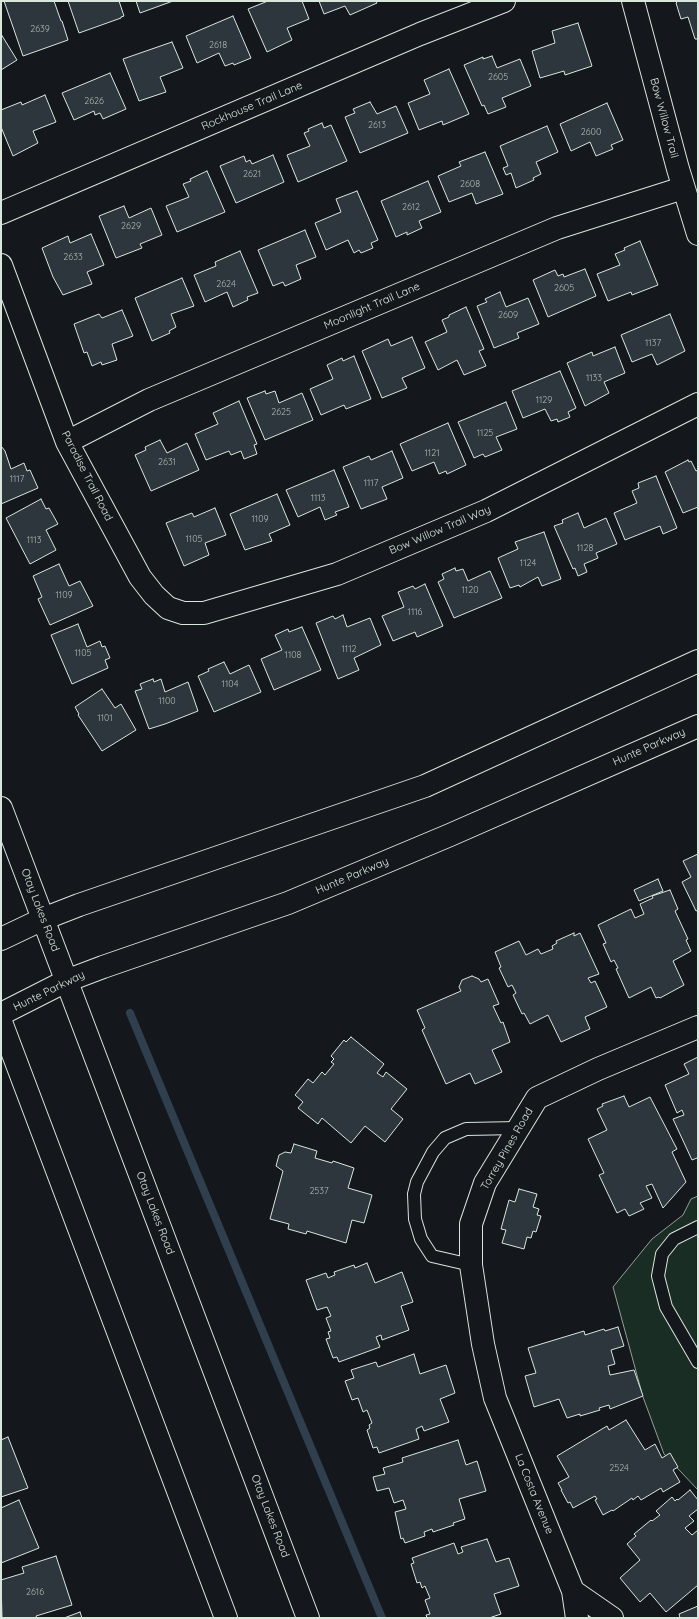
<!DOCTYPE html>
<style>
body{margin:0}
#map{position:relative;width:699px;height:1619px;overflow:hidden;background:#14181c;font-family:Quicksand,sans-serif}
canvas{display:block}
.frame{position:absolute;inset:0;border:2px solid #d8e6dc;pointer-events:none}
</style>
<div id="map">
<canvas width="699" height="1619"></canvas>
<div class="frame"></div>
</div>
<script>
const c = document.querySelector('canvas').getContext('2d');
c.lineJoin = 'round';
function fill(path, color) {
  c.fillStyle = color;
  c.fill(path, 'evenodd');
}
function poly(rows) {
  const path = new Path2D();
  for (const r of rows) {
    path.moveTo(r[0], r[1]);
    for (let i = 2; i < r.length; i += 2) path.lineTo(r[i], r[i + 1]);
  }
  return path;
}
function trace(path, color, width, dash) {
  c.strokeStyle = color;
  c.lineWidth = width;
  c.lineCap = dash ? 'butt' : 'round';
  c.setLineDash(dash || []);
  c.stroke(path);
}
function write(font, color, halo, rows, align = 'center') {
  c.font = font + ' Quicksand,sans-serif';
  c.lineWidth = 3;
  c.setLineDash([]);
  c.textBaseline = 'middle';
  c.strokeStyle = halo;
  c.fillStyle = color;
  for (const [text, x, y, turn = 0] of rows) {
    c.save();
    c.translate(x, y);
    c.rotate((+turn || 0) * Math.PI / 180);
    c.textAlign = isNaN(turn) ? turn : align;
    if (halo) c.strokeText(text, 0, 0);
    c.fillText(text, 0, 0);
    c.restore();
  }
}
const green = poly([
 [698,1196,698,1490,664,1454,643,1397,613,1287,652,1239,683,1215,691,1199,698,1196]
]);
fill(green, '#1a2d24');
trace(green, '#939e99', 1);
trace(poly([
 [130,1013,382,1618]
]), '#2f3f4d', 8);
const building = poly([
 [4,1,54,1,61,21,62,21,68,40,23,56,4,1],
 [68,1,119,1,124,16,121,17,121,18,79,33,68,1],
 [136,1,173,1,140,13,136,1],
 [268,1,302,1,309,19,287,28,292,40,267,52,248,9,268,1],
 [319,1,376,1,377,3,350,15,345,6,324,14,319,1],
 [678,1,698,1,698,39,695,39,688,17,681,19,676,3,678,1],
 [233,16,251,58,234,65,233,63,225,66,219,53,197,63,186,36,233,16],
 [578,23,592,66,565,75,564,71,540,78,532,51,555,43,552,31,578,23],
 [1,34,17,60,1,70,1,34],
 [172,42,183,68,160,77,166,92,139,101,123,59,172,42],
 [492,56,497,68,520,59,531,86,502,98,506,107,488,114,484,105,482,106,464,65,483,57,483,59,492,56],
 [449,69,469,114,443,125,442,121,419,130,408,103,430,94,424,80,449,69],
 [110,73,126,109,103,119,100,113,95,115,94,111,74,120,62,93,110,73],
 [45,95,56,122,33,131,38,143,13,156,1,127,1,110,21,102,22,105,45,95],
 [370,102,377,114,396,106,408,133,360,153,345,117,355,113,353,109,370,102],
 [607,103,623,140,611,145,613,149,596,156,590,142,571,151,560,124,607,103],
 [322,123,324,128,331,125,347,161,298,182,287,155,310,146,304,133,309,131,308,129,322,123],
 [547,126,558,152,536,162,541,174,533,178,534,180,516,188,511,173,506,175,503,168,508,166,500,146,547,126],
 [485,152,503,194,476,204,472,193,449,202,438,176,461,166,459,162,485,152],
 [273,155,284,182,236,203,220,166,244,156,246,162,250,160,252,164,273,155],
 [207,171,225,212,177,232,166,206,189,197,183,184,191,181,190,179,207,171],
 [428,181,441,212,419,221,422,228,407,235,407,232,396,237,381,201,428,181],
 [357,191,378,240,371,243,373,248,361,253,359,250,354,253,348,240,326,250,315,223,341,212,336,199,357,191],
 [124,206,129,218,151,208,162,235,140,244,142,248,116,258,99,216,124,206],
 [305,230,316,257,296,265,301,279,285,286,283,282,273,286,258,250,305,230],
 [91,234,104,265,87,272,92,284,63,295,53,277,42,248,68,236,70,243,91,234],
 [640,241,658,285,632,295,631,292,608,301,597,274,620,265,615,254,625,250,624,248,640,241],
 [240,251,258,293,247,297,248,300,233,307,227,292,205,302,194,275,216,266,215,262,240,251],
 [585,269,596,296,548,317,533,280,555,270,558,276,563,274,564,277,585,269],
 [182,278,194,306,171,314,176,327,169,331,170,333,152,341,135,298,182,278],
 [500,292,506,307,528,298,539,324,517,333,519,338,494,348,477,306,487,302,485,299,500,292],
 [466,307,484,349,479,351,486,366,464,375,457,360,438,370,425,342,447,332,442,320,449,317,449,315,466,307],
 [122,310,133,336,112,344,117,360,102,365,101,362,92,366,87,352,84,353,74,324,99,314,102,318,122,310],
 [670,314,685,351,657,365,652,354,632,362,621,335,670,314],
 [412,337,425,368,402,378,407,388,382,398,362,351,388,339,391,346,412,337],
 [615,347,625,373,604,382,609,393,585,406,567,363,592,352,593,356,615,347],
 [354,356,371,399,346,409,344,405,321,415,310,389,333,379,327,365,342,358,343,361,354,356],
 [560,371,576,408,568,412,570,417,558,422,557,419,551,421,545,409,523,418,512,391,560,371],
 [265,391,266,394,275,391,279,403,302,393,313,420,265,440,247,398,265,391],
 [239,401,257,444,254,445,257,454,244,459,241,451,231,455,229,451,206,460,195,434,218,424,213,413,239,401],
 [506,402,517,429,496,437,502,450,485,457,483,454,474,458,458,422,506,402],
 [448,423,466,465,447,474,446,471,439,474,434,462,412,471,400,444,448,423],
 [160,440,167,453,187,443,199,470,151,491,135,455,146,450,145,447,160,440],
 [1,446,5,451,11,469,24,463,27,471,30,470,38,488,1,504,1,446],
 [392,451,403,478,382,487,387,499,361,509,343,467,369,456,371,460,392,451],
 [688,460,689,462,691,461,696,471,698,470,698,507,683,513,665,472,688,460],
 [334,470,349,507,335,512,337,515,325,520,320,507,298,517,286,490,334,470],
 [656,476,677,528,663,534,660,526,625,540,614,513,637,503,632,491,639,488,638,483,656,476],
 [277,494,290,525,269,534,272,541,245,550,230,514,277,494],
 [41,499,46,509,49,508,58,524,46,530,56,550,30,564,6,518,41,499],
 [215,508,226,535,205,543,209,555,184,566,166,523,192,513,194,517,215,508],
 [578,513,584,528,606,518,617,544,596,553,598,558,584,564,587,572,578,576,575,568,573,569,554,526,563,523,562,520,578,513],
 [544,532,561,579,542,586,538,577,520,587,519,585,510,588,498,558,518,549,515,542,544,532],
 [59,564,69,586,80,581,93,606,50,625,38,599,42,597,33,576,59,564],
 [455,568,456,571,463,569,468,581,490,571,502,598,454,618,438,582,444,579,442,574,455,568],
 [425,584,443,626,417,637,415,632,393,641,382,616,404,607,398,592,413,586,415,589,425,584],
 [343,615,347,627,370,618,381,645,354,658,359,670,338,679,316,623,333,616,335,619,343,615],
 [78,624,87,647,100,641,102,647,105,646,110,658,105,660,108,668,72,684,51,635,78,624],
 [302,627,321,670,274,690,261,659,282,650,275,635,288,629,289,632,302,627],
 [224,662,230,674,249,665,261,692,214,712,198,676,209,671,208,669,224,662],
 [153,679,154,682,161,679,165,692,188,682,198,711,165,724,149,729,135,691,142,689,140,684,153,679],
 [102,689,115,708,121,704,136,730,102,751,78,715,79,714,75,707,102,689],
 [698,854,698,910,696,911,682,882,691,877,683,861,698,854],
 [658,879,663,891,639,901,634,890,658,879],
 [670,890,678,909,675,911,688,939,686,940,691,951,673,961,684,985,660,998,659,997,656,998,651,987,629,998,616,969,618,968,614,960,611,962,603,944,606,943,598,925,631,909,635,918,644,914,640,904,653,898,652,896,670,890],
 [574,933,574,936,580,933,599,974,588,978,591,983,595,981,607,1007,585,1017,590,1029,561,1042,548,1015,530,1024,524,1013,522,1014,513,995,516,993,512,985,508,987,499,968,501,967,495,952,519,941,526,955,538,949,541,954,553,949,552,946,557,943,556,941,574,933],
 [472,976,479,979,481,982,488,979,499,1004,493,1006,501,1023,503,1022,510,1042,492,1050,502,1072,475,1084,470,1073,446,1084,422,1030,425,1028,417,1010,461,991,459,987,462,980,472,976],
 [351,1037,384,1064,377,1073,383,1077,386,1072,407,1089,391,1109,403,1119,385,1142,365,1126,351,1143,322,1118,318,1124,298,1108,303,1102,295,1095,308,1079,313,1083,322,1072,325,1075,334,1064,331,1062,334,1059,331,1056,344,1040,346,1042,351,1037],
 [698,1057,698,1160,697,1158,692,1160,673,1119,684,1115,682,1110,677,1113,665,1085,689,1074,684,1064,698,1057],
 [624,1096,629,1107,650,1097,677,1149,672,1152,686,1182,663,1208,652,1184,646,1186,652,1198,640,1203,644,1209,629,1216,625,1209,617,1213,599,1175,604,1173,588,1139,607,1130,597,1109,603,1106,602,1104,624,1096],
 [294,1144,317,1151,315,1158,332,1163,333,1161,354,1168,348,1188,372,1195,364,1223,352,1220,346,1243,307,1231,306,1234,288,1229,289,1224,270,1219,283,1171,276,1166,279,1155,285,1152,291,1153,294,1144],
 [519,1189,537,1194,533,1207,539,1209,537,1215,541,1216,536,1232,533,1231,531,1238,527,1237,524,1249,502,1243,506,1230,501,1229,509,1200,515,1202,519,1189],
 [367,1263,375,1283,402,1272,413,1302,401,1306,409,1330,382,1340,381,1335,376,1337,380,1347,339,1362,337,1357,333,1358,326,1339,330,1338,328,1332,331,1331,326,1318,331,1316,327,1307,317,1310,306,1280,326,1273,328,1278,335,1275,334,1272,354,1265,355,1268,367,1263],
 [618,1327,624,1346,611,1350,615,1364,608,1366,610,1375,634,1370,643,1396,610,1409,609,1405,599,1408,600,1410,580,1416,580,1414,567,1418,559,1399,534,1407,525,1376,536,1373,528,1348,584,1331,585,1335,604,1329,605,1331,618,1327],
 [414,1354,420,1374,446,1365,455,1393,440,1399,449,1422,424,1431,422,1426,416,1429,419,1439,379,1453,377,1447,373,1448,367,1430,370,1428,369,1425,372,1423,367,1410,363,1412,358,1398,352,1400,345,1381,354,1378,351,1370,376,1362,378,1367,414,1354],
 [626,1420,645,1450,655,1444,662,1458,670,1453,678,1467,673,1470,680,1482,663,1492,661,1488,641,1500,638,1496,633,1500,632,1498,613,1511,612,1510,603,1515,595,1500,597,1499,595,1496,573,1508,570,1502,568,1503,561,1490,562,1490,558,1483,569,1477,557,1456,607,1426,609,1430,626,1420],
 [8,1437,28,1488,1,1497,1,1440,8,1437],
 [458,1440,466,1465,477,1461,486,1491,459,1499,465,1519,453,1523,454,1525,433,1532,432,1529,424,1532,425,1536,405,1543,403,1538,401,1539,395,1512,406,1509,403,1500,394,1503,389,1488,377,1491,373,1477,385,1474,383,1468,403,1462,402,1458,458,1440],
 [690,1490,698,1500,698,1509,689,1516,694,1521,685,1528,692,1535,698,1530,698,1585,666,1612,650,1593,640,1602,620,1578,640,1560,627,1544,636,1536,634,1534,651,1520,652,1521,660,1515,656,1511,672,1497,675,1501,677,1499,678,1500,690,1490],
 [19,1500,39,1548,1,1563,1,1508,19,1500],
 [487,1539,496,1562,509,1558,519,1586,494,1594,501,1614,489,1618,427,1618,426,1615,430,1614,425,1600,430,1598,425,1586,422,1588,420,1582,417,1583,411,1564,414,1563,412,1558,454,1543,458,1554,463,1552,461,1547,487,1539],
 [56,1556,72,1605,36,1616,37,1618,2,1618,1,1580,24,1573,22,1567,56,1556],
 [698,1606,698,1618,680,1618,679,1614,698,1606],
 [80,1612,82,1618,64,1618,80,1612]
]);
fill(building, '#2c363c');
trace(building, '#d8e6dc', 1);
const lane = poly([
 [698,1227,674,1239,662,1254,658,1276,666,1307,698,1362],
 [471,1265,432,1256,421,1239,415,1219,414,1194,417,1182,433,1152,445,1138,466,1129,518,1128]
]);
const street = poly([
 [633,1,678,169,698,234],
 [1,213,420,34,504,1],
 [1,265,67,442,140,577,154,595,168,608,183,613,204,613,337,574,486,511,698,404],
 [67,442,149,400,557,228,683,188],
 [573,1591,612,1618],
 [577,1618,573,1591,495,1398,483,1344,471,1265,471,1224,485,1183,537,1098,598,1069,698,1027]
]);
const secondary = poly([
 [1,939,43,919,79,905,425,786,698,661],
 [1,1014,66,981,103,967,288,903,450,835,698,726]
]);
const primary = poly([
 [1,808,308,1618],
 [1,1022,226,1618]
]);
trace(lane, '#d8e6dc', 14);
trace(street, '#d8e6dc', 24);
trace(secondary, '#d8e6dc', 24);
trace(primary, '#d8e6dc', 24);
trace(lane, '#14181c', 12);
trace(street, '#14181c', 22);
trace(secondary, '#14181c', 22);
trace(primary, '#14181c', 22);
write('9px', '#adbab4', null, [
 ["2639",40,29],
 ["2618",218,45],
 ["2605",498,77],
 ["2626",94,101],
 ["2613",377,125],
 ["2600",591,132],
 ["2621",252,174],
 ["2608",470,184],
 ["2612",411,207],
 ["2629",131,226],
 ["2633",73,257],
 ["2624",226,284],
 ["2605",564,288],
 ["2609",508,315],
 ["1137",653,343],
 ["1133",594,378],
 ["1129",544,400],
 ["2625",281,412],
 ["1125",485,433],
 ["1121",432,453],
 ["2631",167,462],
 ["1117",17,479],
 ["1117",371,483],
 ["1113",318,498],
 ["1109",260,519],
 ["1105",194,539],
 ["1113",34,540],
 ["1128",585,548],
 ["1124",528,563],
 ["1120",470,590],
 ["1109",64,595],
 ["1116",415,612],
 ["1112",349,649],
 ["1105",83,653],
 ["1108",293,655],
 ["1104",230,684],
 ["1100",167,701],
 ["1101",105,718],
 ["2537",319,1191],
 ["2524",619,1468],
 ["2616",35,1592]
]);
write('11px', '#d8e6dc', '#14181c', [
 ["Rockhouse Trail Lane",252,106,-23],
 ["Bow Willow Trail",664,118,75],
 ["Moonlight Trail Lane",372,306,-23],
 ["Paradise Trail Road",87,476,63],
 ["Bow Willow Trail Way",440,530,-23],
 ["Hunte Parkway",649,747,-24],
 ["Hunte Parkway",352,876,-23],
 ["Otay Lakes Road",40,910,69],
 ["Hunte Parkway",49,991,-26],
 ["Torrey Pines Road",507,1149,-60],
 ["Otay Lakes Road",155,1213,69],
 ["La Costa Avenue",534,1494,68],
 ["Otay Lakes Road",270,1516,69]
]);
</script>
